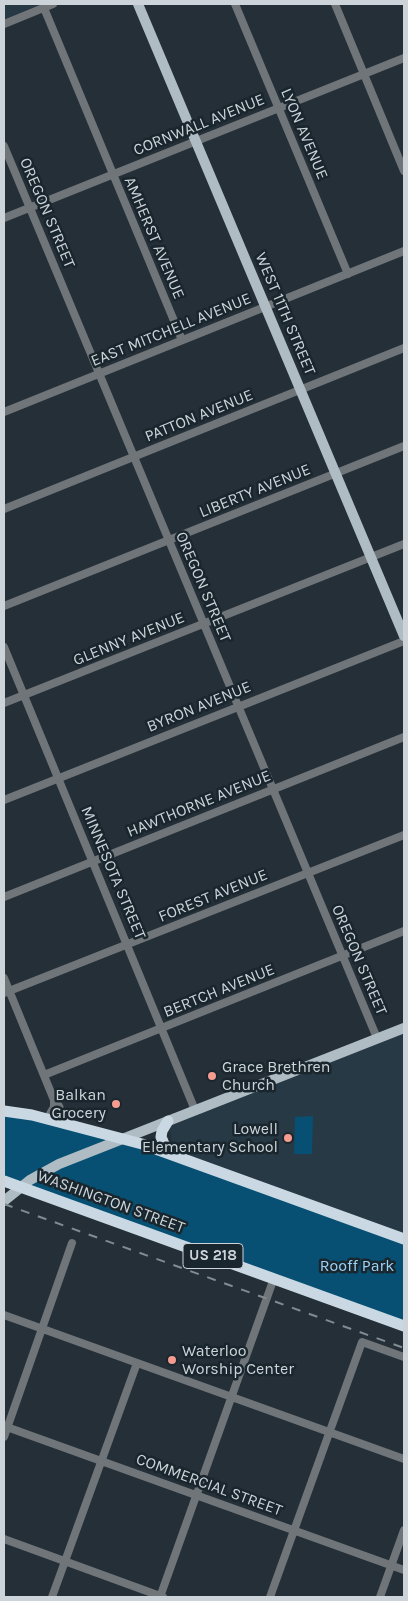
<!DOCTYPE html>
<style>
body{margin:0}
#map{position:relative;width:408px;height:1601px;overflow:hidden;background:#242f37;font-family:Karla,sans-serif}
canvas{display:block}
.frame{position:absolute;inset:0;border:5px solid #ccd4d9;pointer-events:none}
</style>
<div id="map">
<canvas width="408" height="1601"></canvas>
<div class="frame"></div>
</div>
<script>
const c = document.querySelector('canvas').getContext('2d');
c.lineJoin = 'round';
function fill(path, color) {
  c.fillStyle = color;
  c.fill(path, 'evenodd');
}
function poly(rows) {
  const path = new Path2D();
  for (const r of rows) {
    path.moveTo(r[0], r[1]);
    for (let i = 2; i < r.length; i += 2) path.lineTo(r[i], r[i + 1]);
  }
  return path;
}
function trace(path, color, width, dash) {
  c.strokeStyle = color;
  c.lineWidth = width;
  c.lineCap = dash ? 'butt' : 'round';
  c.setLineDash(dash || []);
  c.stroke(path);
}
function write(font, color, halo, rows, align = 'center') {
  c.font = font + ' Karla,sans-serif';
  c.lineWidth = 5;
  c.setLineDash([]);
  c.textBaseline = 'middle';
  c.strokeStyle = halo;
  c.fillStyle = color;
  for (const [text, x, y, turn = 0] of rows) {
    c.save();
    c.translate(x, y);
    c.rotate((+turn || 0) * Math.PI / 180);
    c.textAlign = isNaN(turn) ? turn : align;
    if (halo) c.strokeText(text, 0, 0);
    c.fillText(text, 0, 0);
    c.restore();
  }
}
fill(poly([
 [4,4,42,4,4,19],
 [404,1028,404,1239,175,1156,168,1121]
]), '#273945');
fill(poly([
 [4,1111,84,1128,404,1239,404,1327,4,1183],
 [313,1116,312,1154,294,1154,295,1117]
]), '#075073');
trace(poly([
 [235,4,348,274],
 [335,4,404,171],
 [44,8,182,340],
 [4,24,53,4],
 [4,146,377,1038],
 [4,218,404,58],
 [4,412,404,251],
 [4,509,404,348],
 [4,606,404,446],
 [4,647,195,1110],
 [4,703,404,544],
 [4,800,404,641],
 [4,897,404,737],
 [4,978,54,1100,59,1106,66,1123],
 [4,993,404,835],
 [44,1075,404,931],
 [47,1119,54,1107,54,1100],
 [4,1315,404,1459],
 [4,1426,404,1570],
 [4,1437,72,1243],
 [4,1539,163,1597],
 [52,1597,137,1363],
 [160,1597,274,1278],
 [270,1597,362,1342,404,1357],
 [380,1597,404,1530]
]), '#6f7579', 8);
trace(poly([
 [138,4,404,636],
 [4,1201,30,1180,59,1164,404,1028]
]), '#afbcc4', 10);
trace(poly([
 [4,1111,32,1115,142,1144,404,1239],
 [168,1121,162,1131,161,1137,164,1144,172,1153],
 [4,1181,404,1326]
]), '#c9d8e2', 11);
trace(poly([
 [4,1204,404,1348]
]), '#818b91', 2, [9, 9]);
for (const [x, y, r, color] of [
 [212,1076,5,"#f59c91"],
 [116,1104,5,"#f59c91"],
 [288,1138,5,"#f59c91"],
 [172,1360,5,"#f59c91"]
]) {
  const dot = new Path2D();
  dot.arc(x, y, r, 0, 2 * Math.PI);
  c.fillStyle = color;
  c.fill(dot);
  trace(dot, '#1a262d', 2);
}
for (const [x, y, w] of [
 [213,1256,60]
]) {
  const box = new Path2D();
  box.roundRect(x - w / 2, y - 12.5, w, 25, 4);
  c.fillStyle = '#1a262d';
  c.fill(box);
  trace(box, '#ccd4d9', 1);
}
write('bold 15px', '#ccd4d9', null, [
 ["US 218",213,1256]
]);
write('16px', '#ccd4d9', '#1a262d', [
 ["CORNWALL AVENUE",199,125,-22],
 ["LYON AVENUE",304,134,67],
 ["OREGON STREET",47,213,67],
 ["AMHERST AVENUE",154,238,67],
 ["WEST 11TH STREET",285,314,67],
 ["EAST MITCHELL AVENUE",171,330,-22],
 ["PATTON AVENUE",199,416,-22],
 ["LIBERTY AVENUE",255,491,-22],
 ["OREGON STREET",203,587,67],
 ["GLENNY AVENUE",129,639,-22],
 ["BYRON AVENUE",199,707,-22],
 ["HAWTHORNE AVENUE",199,804,-22],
 ["MINNESOTA STREET",113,873,67],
 ["FOREST AVENUE",213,896,-22],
 ["OREGON STREET",359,960,67],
 ["BERTCH AVENUE",219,991,-22],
 ["WASHINGTON STREET",111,1202,20],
 ["COMMERCIAL STREET",209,1485,20]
]);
write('16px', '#ccd4d9', '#1a262d', [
 ["Grace Brethren",222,1067],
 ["Church",222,1085],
 ["Balkan",106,1095,"right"],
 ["Grocery",106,1113,"right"],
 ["Lowell",278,1129,"right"],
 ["Elementary School",278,1147,"right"],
 ["Waterloo",182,1351],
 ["Worship Center",182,1369]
], 'left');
write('16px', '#9cd4f9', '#1a262d', [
 ["Rooff Park",357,1266]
]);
</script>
